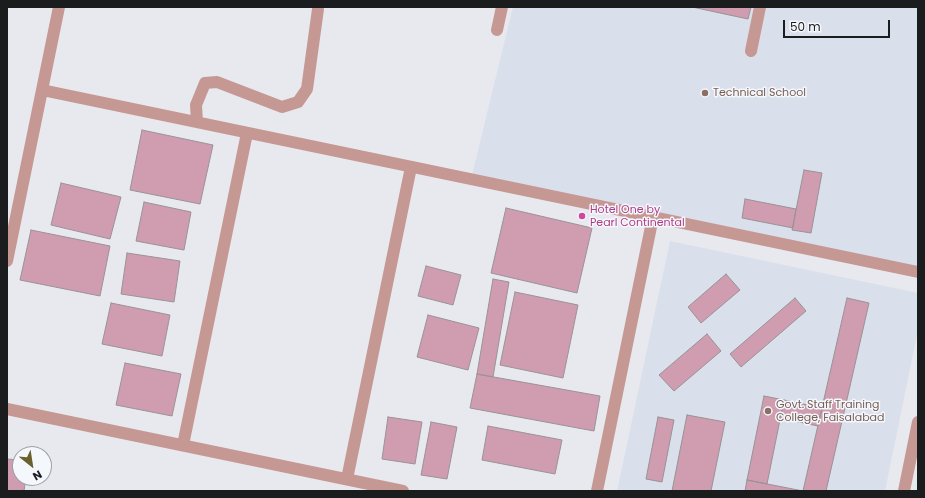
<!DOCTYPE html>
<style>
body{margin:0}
#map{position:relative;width:925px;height:498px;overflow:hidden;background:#e7e9ef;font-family:Poppins,sans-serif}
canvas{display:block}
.frame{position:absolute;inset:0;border:8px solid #1b1c1e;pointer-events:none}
.north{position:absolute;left:12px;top:446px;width:40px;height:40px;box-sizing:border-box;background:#f4f7fc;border:1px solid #9d9fa3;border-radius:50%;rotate:150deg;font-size:11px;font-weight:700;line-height:16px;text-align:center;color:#1b1c1e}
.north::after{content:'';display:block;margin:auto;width:14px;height:18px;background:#6a612d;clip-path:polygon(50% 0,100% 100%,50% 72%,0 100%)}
.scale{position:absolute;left:783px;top:20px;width:107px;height:18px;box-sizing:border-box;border:2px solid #1b1c1e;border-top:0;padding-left:5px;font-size:12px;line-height:14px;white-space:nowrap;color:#1b1c1e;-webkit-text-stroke:3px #f4f7fc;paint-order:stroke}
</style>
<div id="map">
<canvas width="925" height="498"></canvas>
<div class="frame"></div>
<div class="north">N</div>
<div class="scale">50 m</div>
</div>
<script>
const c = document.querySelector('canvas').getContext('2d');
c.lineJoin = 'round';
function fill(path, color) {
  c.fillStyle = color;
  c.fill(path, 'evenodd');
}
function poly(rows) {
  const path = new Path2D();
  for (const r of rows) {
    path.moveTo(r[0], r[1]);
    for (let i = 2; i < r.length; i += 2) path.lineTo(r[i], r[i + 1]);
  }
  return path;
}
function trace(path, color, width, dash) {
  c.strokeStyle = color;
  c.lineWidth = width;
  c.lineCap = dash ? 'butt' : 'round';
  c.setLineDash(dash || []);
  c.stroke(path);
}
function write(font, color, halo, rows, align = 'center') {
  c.font = font + ' Poppins,sans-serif';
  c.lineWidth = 3;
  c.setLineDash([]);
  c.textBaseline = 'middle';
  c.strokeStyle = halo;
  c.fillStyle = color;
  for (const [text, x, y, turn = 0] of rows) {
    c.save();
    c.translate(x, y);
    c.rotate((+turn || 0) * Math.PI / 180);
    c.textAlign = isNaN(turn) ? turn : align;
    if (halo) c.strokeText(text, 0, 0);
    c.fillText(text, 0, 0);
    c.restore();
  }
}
fill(poly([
 [513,7,918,7,918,272,471,179],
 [670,241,918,293,918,330,885,491,617,491]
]), '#dadfec');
const building = poly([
 [692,7,751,7,748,19,692,7],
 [142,130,213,145,200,204,130,190,142,130],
 [804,170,822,173,811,233,792,230,804,170],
 [61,183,121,197,110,239,51,225,61,183],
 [745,199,796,209,793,228,742,218,745,199],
 [144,202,191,212,184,250,136,241,144,202],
 [506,208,592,228,577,293,491,273,506,208],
 [31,230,110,246,100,296,20,280,31,230],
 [127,253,180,261,174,302,121,294,127,253],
 [426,266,461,275,453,305,418,296,426,266],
 [726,274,740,290,701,323,688,307,726,274],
 [493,279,509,282,493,377,477,374,493,279],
 [515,292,578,305,563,378,500,365,515,292],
 [795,298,806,311,741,367,730,354,795,298],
 [847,298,869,303,826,491,803,491,847,298],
 [111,303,170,315,162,356,102,344,111,303],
 [428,315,479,328,468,370,417,357,428,315],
 [707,334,721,351,674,391,659,375,707,334],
 [125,363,181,374,172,416,116,405,125,363],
 [477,374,600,396,594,431,470,408,477,374],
 [764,396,784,400,767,484,747,480,764,396],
 [784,400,822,408,818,426,780,418,784,400],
 [687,415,725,422,711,491,672,491,687,415],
 [388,417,422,422,415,464,382,459,388,417],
 [658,417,674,420,662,482,646,479,658,417],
 [431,422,457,427,447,479,421,475,431,422],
 [488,426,562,440,555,474,482,460,488,426],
 [7,459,20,460,20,478,26,478,24,491,7,491,7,459],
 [747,480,803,491,745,491,747,480]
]);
fill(building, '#cf9cb0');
trace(building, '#999395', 1);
trace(poly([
 [497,30,502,7],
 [751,51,760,7],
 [42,90,918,272],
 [197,122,196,105,205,83,217,82,282,107,298,102,307,89,318,9],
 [7,261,59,7],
 [7,409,403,491],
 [183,445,247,133],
 [347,479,411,167],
 [597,491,653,217],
 [904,491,918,422]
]), '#c69893', 12);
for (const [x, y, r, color] of [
 [705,93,4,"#8d6e63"],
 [582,216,4,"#d1479c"],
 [768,411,4,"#8d6e63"]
]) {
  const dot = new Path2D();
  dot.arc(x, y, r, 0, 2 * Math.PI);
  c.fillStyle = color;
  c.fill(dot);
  trace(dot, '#f4f7fc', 1.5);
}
write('11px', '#785e54', '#f4f7fc', [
 ["Technical School",713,93],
 ["Govt. Staff Training",776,405],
 ["College, Faisalabad",776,418]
], 'left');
write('11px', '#b23c85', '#f4f7fc', [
 ["Hotel One by",590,210],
 ["Pearl Continental",590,223]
], 'left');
</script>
